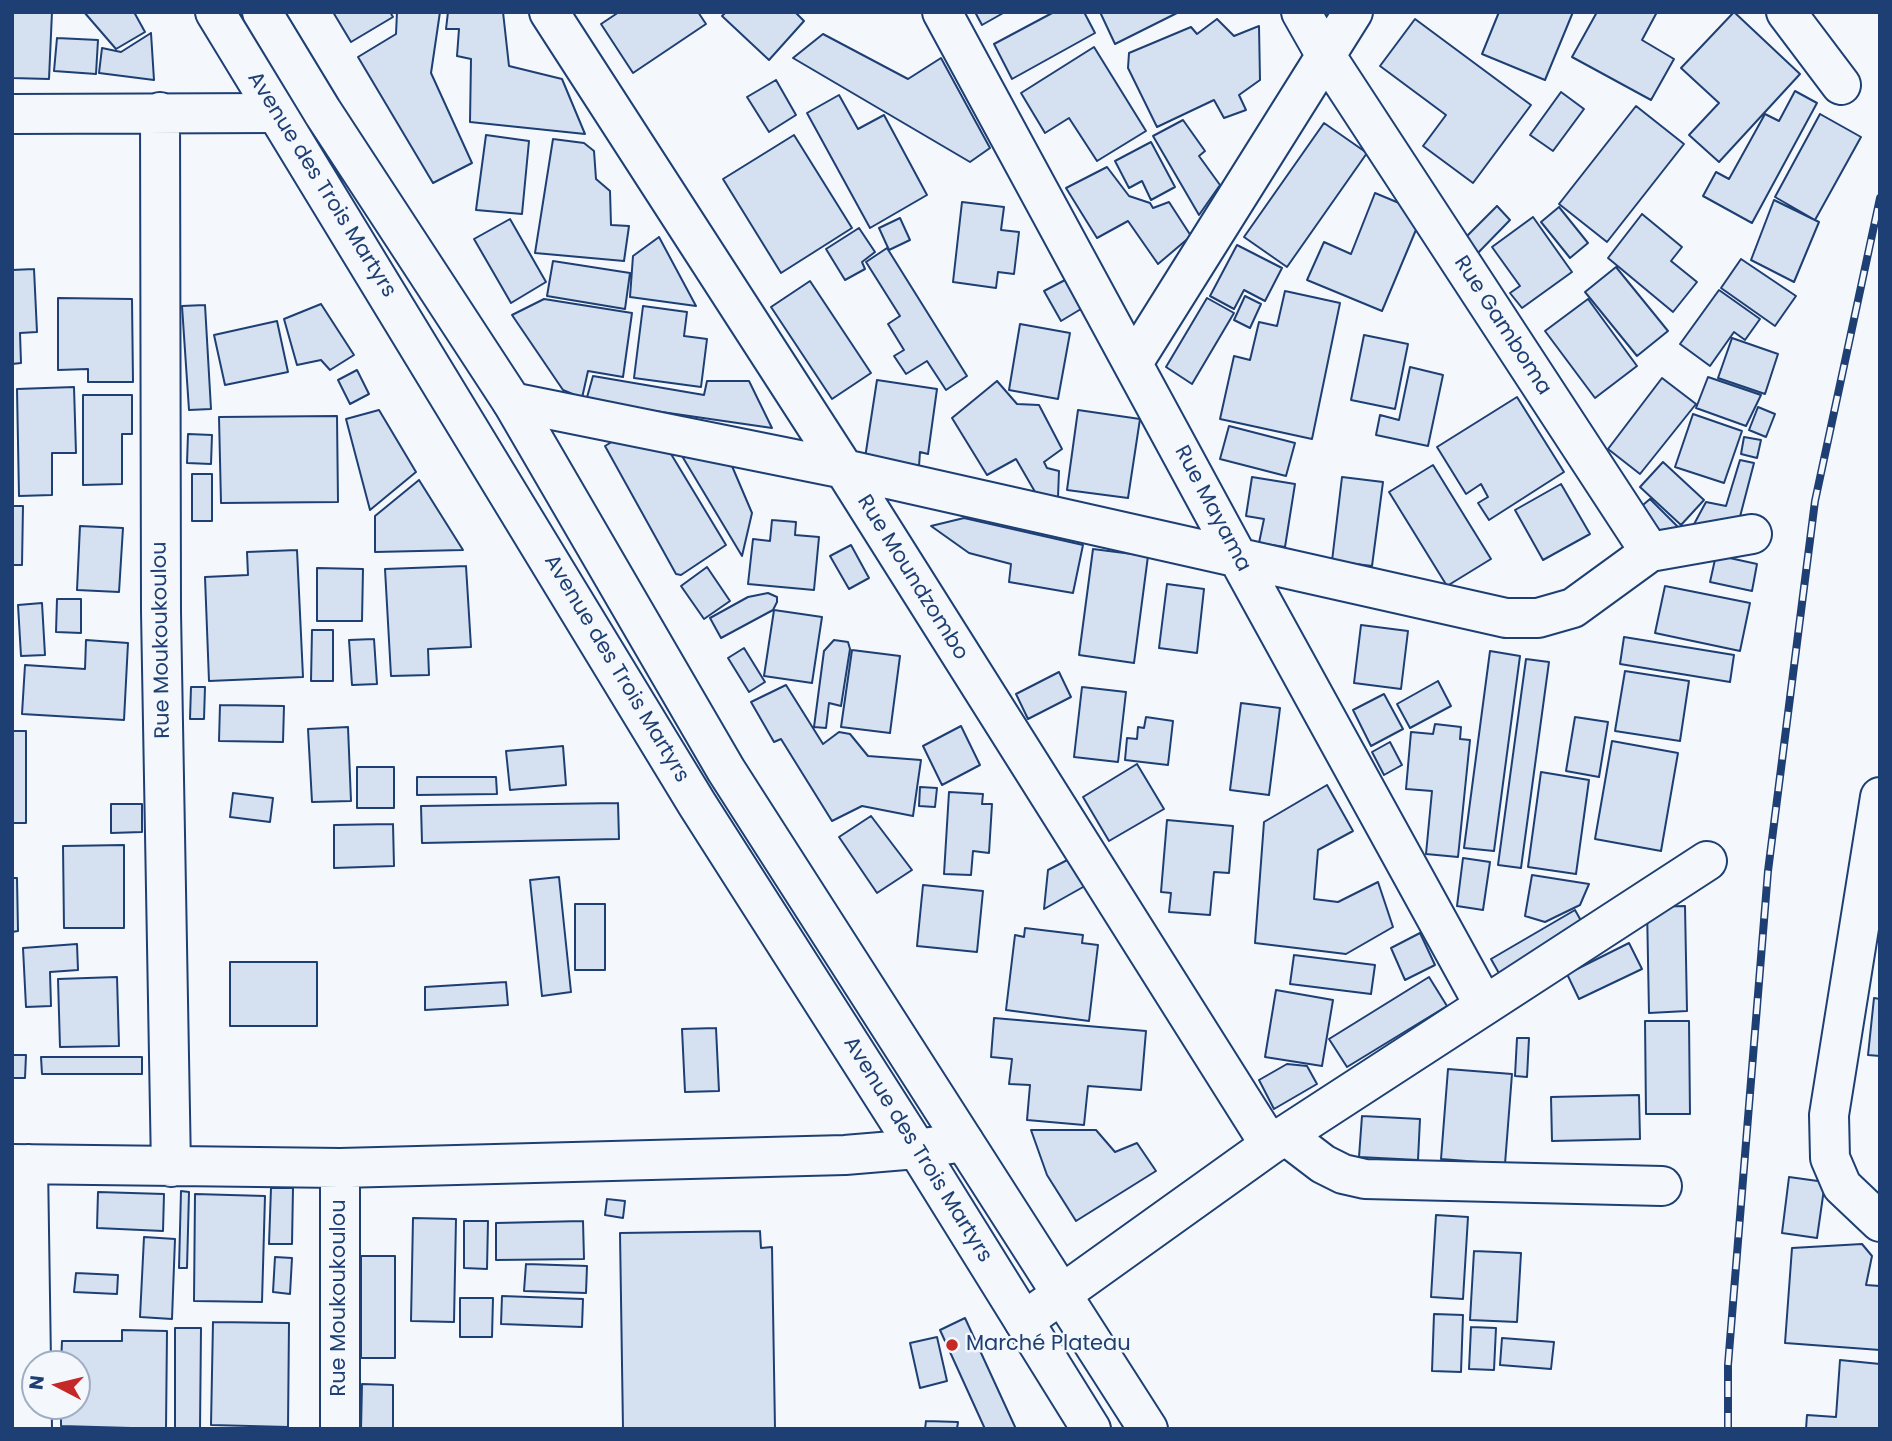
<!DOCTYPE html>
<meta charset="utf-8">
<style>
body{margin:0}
#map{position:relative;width:1892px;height:1441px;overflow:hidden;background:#f4f7fb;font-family:Poppins,sans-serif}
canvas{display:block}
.frame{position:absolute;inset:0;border:14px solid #1d3f73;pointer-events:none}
.north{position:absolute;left:21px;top:1350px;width:70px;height:70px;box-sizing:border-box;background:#f4f7fb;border:2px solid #9eadc5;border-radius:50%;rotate:277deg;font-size:19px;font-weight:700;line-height:28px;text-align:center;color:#1d3f73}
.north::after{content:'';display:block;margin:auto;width:24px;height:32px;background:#c62828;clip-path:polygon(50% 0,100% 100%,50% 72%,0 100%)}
</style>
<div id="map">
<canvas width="1892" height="1441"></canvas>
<div class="frame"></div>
<div class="north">N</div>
</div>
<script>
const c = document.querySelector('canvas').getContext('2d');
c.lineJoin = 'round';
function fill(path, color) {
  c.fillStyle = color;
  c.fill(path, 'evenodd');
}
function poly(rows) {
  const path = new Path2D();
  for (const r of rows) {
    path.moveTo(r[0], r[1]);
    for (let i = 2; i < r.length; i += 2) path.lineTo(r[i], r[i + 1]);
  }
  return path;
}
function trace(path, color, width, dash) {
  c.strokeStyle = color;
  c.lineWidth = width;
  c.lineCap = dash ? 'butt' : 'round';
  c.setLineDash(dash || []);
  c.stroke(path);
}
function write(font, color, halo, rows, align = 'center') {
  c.font = font + ' Poppins,sans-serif';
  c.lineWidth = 5;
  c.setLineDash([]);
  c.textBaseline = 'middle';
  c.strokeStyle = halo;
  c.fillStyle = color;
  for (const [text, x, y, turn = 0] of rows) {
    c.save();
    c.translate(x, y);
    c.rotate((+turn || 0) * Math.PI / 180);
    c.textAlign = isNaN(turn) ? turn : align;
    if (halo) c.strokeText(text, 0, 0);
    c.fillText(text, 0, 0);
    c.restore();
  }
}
const building = poly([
 [12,12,52,12,49,79,12,78,12,12],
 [84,12,134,12,145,32,116,49,84,12],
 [333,12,390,12,393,17,351,42,333,12],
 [397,12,440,12,431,73,472,163,433,183,358,57,396,34,397,12],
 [448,12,503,12,509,66,562,79,585,134,470,122,471,59,457,56,459,29,446,29,448,12],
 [619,12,698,12,706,24,633,73,601,24,619,12],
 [726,12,795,12,804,21,769,60,722,16,726,12],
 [975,12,1005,12,982,25,975,12],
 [1054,12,1084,12,1095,33,1012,79,994,44,1054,12],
 [1100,12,1179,12,1115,44,1100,12],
 [1499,12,1573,12,1545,80,1482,54,1499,12],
 [1597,12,1657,12,1642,40,1674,59,1651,100,1572,57,1597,12],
 [1734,12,1800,74,1719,162,1689,135,1719,103,1681,68,1734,12],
 [1217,19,1234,36,1259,26,1260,80,1239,95,1246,110,1224,118,1214,100,1157,127,1128,68,1129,53,1191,27,1197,34,1217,19],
 [1415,19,1531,105,1473,183,1423,146,1446,115,1380,66,1415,19],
 [151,33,154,80,99,73,102,48,121,52,151,33],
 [823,34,908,79,941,58,990,148,970,162,793,58,823,34],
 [57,38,98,40,96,74,54,71,57,38],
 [1094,47,1146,131,1097,161,1069,118,1045,133,1021,93,1094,47],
 [776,80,796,115,769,132,747,97,776,80],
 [1795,91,1817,103,1752,223,1703,196,1716,172,1729,179,1765,114,1779,121,1795,91],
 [1561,92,1584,109,1553,151,1530,135,1561,92],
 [839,95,858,129,884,115,927,195,870,228,807,113,839,95],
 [1636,106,1684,144,1607,242,1559,204,1636,106],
 [1820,114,1861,137,1815,220,1775,197,1820,114],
 [1183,120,1205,151,1199,156,1220,185,1199,215,1153,136,1183,120],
 [1324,123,1367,153,1287,267,1244,237,1324,123],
 [486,135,529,141,522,214,476,210,486,135],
 [794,135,852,228,781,273,723,179,794,135],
 [553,139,584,143,594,151,596,179,610,191,611,225,629,226,624,261,535,253,553,139],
 [1151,142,1175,187,1151,200,1142,181,1129,188,1115,161,1151,142],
 [1107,167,1129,196,1150,203,1153,208,1169,202,1191,236,1158,264,1128,221,1097,238,1066,188,1107,167],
 [1375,193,1423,213,1382,311,1307,280,1324,242,1351,254,1375,193],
 [1774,200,1819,222,1794,282,1751,260,1774,200],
 [962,202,1004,207,1001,230,1019,232,1014,274,998,272,996,288,953,282,962,202],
 [1497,206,1510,220,1475,256,1461,242,1497,206],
 [1559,207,1588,243,1570,258,1541,222,1559,207],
 [1642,214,1682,247,1671,261,1697,282,1673,312,1608,258,1642,214],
 [1533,217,1572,272,1522,308,1510,293,1520,286,1492,247,1533,217],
 [900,218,910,240,889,250,879,228,900,218],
 [510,219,546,282,511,303,474,239,510,219],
 [859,228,875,252,862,262,865,269,845,280,826,249,859,228],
 [659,237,696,306,630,297,633,256,659,237],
 [1237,245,1282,268,1265,301,1244,290,1234,309,1210,296,1237,245],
 [887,248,967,376,946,390,927,361,906,374,894,356,904,350,888,324,900,316,866,262,887,248],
 [1741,259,1796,296,1775,326,1721,288,1741,259],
 [553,261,630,273,625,309,547,296,553,261],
 [1616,267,1668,331,1637,356,1585,292,1616,267],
 [34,269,37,332,20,333,21,363,12,364,12,270,34,269],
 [1065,280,1081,309,1061,321,1044,291,1065,280],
 [810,281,871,373,832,399,771,307,810,281],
 [1719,290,1760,319,1745,340,1734,332,1710,366,1680,344,1719,290],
 [1285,291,1340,303,1312,439,1220,419,1234,356,1250,360,1259,322,1277,326,1285,291],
 [1245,296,1261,304,1250,328,1234,320,1245,296],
 [58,298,132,299,133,382,88,382,88,369,58,370,58,298],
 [1207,298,1234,313,1192,384,1166,367,1207,298],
 [544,299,632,313,623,377,588,371,582,398,563,390,512,315,544,299],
 [1588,299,1637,366,1595,398,1545,331,1588,299],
 [321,304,354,355,330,370,321,360,297,365,284,319,321,304],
 [205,305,211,409,189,410,182,306,205,305],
 [643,306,687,312,684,336,707,339,701,387,634,378,643,306],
 [277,321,288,372,225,385,214,335,277,321],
 [1020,324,1070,333,1058,399,1009,390,1020,324],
 [1364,335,1408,344,1395,409,1351,400,1364,335],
 [1732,338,1778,354,1765,394,1718,378,1732,338],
 [1410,367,1443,375,1428,446,1376,435,1380,415,1399,420,1410,367],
 [357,370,369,394,350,404,338,380,357,370],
 [593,376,704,395,707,381,749,381,772,428,586,401,593,376],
 [1708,377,1761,395,1746,426,1696,408,1708,377],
 [1662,378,1696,404,1640,474,1608,449,1662,378],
 [877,380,937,389,928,454,920,452,919,466,865,458,877,380],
 [997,381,1017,404,1039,405,1062,449,1044,462,1047,468,1059,471,1058,497,1038,497,1016,459,987,475,952,418,997,381],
 [74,387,76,453,52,453,52,495,19,496,17,389,74,387],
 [83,395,132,395,132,434,122,434,122,484,83,485,83,395],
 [1517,397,1564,472,1489,520,1478,503,1488,497,1481,484,1466,494,1437,447,1517,397],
 [1758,407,1775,414,1766,437,1749,430,1758,407],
 [379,410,416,472,370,510,346,419,379,410],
 [1078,410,1140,419,1128,498,1067,490,1078,410],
 [1693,414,1742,431,1724,483,1675,467,1693,414],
 [337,416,338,502,221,503,219,417,337,416],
 [1229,426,1295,443,1286,476,1220,459,1229,426],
 [188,434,212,435,211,464,187,463,188,434],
 [1744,437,1761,440,1757,458,1741,454,1744,437],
 [615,440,668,449,726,545,681,575,676,574,605,446,615,440],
 [676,446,726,452,752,513,742,556,676,446],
 [1740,460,1754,463,1736,532,1693,526,1706,502,1726,506,1740,460],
 [1663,462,1704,500,1681,525,1640,487,1663,462],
 [1433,465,1491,559,1447,586,1389,492,1433,465],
 [192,474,212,474,212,521,192,521,192,474],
 [1252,477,1295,484,1285,547,1259,543,1264,519,1246,516,1252,477],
 [1342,477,1383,482,1372,566,1332,561,1342,477],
 [419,480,463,550,375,552,375,516,419,480],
 [1561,484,1590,534,1543,560,1515,510,1561,484],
 [1650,499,1678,527,1665,539,1637,510,1650,499],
 [12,506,23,506,22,565,12,565,12,506],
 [964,518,1083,545,1073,593,1009,582,1011,564,969,553,931,526,964,518],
 [772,520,796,522,795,535,819,537,814,590,748,584,753,539,770,541,772,520],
 [80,526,123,528,119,592,77,590,80,526],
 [851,545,869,578,849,589,830,556,851,545],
 [1093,549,1148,556,1134,663,1079,655,1093,549],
 [297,550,303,677,209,681,205,577,248,575,247,552,297,550],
 [1716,555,1757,564,1752,591,1710,582,1716,555],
 [466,566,471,647,428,649,429,675,391,676,385,569,466,566],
 [707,567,730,601,704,619,681,586,707,567],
 [317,568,363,569,362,621,317,621,317,568],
 [1167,584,1204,589,1197,653,1159,648,1167,584],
 [1665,586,1750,603,1740,651,1655,633,1665,586],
 [768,593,777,597,777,602,773,610,721,638,710,618,748,597,768,593],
 [57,599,81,599,81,633,56,632,57,599],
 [42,603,45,655,21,656,18,605,42,603],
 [774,610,822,617,812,683,764,676,774,610],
 [1361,625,1408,631,1401,689,1354,683,1361,625],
 [312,630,333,630,333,681,311,681,312,630],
 [1624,637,1734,655,1730,682,1620,664,1624,637],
 [374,639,377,684,352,685,349,640,374,639],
 [86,640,128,643,124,720,22,714,25,665,85,669,86,640],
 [834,640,848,642,850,649,841,706,829,703,826,728,814,727,824,651,834,640],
 [744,648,765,682,749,692,728,658,744,648],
 [852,650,900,656,890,733,841,727,852,650],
 [1490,651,1520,656,1494,851,1464,848,1490,651],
 [1526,659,1549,662,1521,868,1498,865,1526,659],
 [1625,671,1689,681,1680,741,1615,731,1625,671],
 [1059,672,1071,697,1028,719,1016,694,1059,672],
 [1438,681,1451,706,1410,728,1397,704,1438,681],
 [786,685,823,744,839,732,850,734,868,756,921,760,913,816,862,806,832,821,781,739,774,742,751,702,786,685],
 [191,687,205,687,204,719,190,719,191,687],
 [1082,687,1126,692,1118,762,1074,757,1082,687],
 [1384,694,1403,729,1371,746,1353,710,1384,694],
 [1241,703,1280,708,1269,795,1230,790,1241,703],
 [220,705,284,706,283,742,219,741,220,705],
 [1146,717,1173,721,1168,765,1125,760,1127,738,1137,739,1138,727,1144,728,1146,717],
 [1575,717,1608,722,1599,777,1566,771,1575,717],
 [1435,724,1461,727,1460,739,1470,740,1458,857,1426,854,1432,791,1406,789,1411,732,1433,734,1435,724],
 [961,726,980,765,942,785,923,746,961,726],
 [348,727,351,801,312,802,308,729,348,727],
 [12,731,26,731,26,823,12,823,12,731],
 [1612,741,1678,753,1661,851,1595,839,1612,741],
 [1390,742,1402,765,1384,775,1372,752,1390,742],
 [563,746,566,785,510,790,506,751,563,746],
 [1137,764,1164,809,1109,841,1083,797,1137,764],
 [357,767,394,767,394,808,357,808,357,767],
 [1541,772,1589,780,1576,874,1528,867,1541,772],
 [417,777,496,777,497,794,417,795,417,777],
 [1327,785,1353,831,1318,850,1314,899,1338,902,1378,882,1393,927,1346,954,1255,943,1264,822,1327,785],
 [920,787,937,788,935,807,919,806,920,787],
 [949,792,983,794,982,804,992,804,989,853,973,851,971,875,944,874,949,792],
 [233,793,273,798,270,822,230,817,233,793],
 [618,803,619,839,422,843,421,806,618,803],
 [111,804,142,804,142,832,111,833,111,804],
 [871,816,912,870,877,893,839,837,871,816],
 [1167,820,1233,826,1229,873,1214,872,1210,915,1169,912,1171,893,1161,892,1167,820],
 [393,824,394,866,334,868,334,825,393,824],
 [124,845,124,928,64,928,63,846,124,845],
 [1075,856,1092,882,1044,909,1048,870,1075,856],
 [1463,858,1490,862,1483,910,1457,906,1463,858],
 [1532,875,1589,884,1580,905,1545,922,1525,916,1532,875],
 [559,877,571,992,542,996,530,880,559,877],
 [12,878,17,878,18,931,12,932,12,878],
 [923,885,983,891,977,952,917,946,923,885],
 [575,904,605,904,605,970,575,970,575,904],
 [1685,906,1687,1011,1649,1013,1647,907,1685,906],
 [1575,910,1584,926,1500,975,1491,959,1575,910],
 [1025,928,1083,935,1082,943,1098,945,1089,1021,1006,1010,1015,935,1024,937,1025,928],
 [1420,933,1435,965,1405,980,1391,948,1420,933],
 [1629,943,1642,969,1579,999,1567,974,1629,943],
 [77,944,78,970,50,972,51,1006,26,1007,23,948,77,944],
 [1294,955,1375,965,1371,994,1290,984,1294,955],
 [230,962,317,962,317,1026,230,1026,230,962],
 [117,977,119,1046,60,1047,58,979,117,977],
 [1429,977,1447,1006,1347,1067,1329,1039,1429,977],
 [506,982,508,1005,425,1010,425,987,506,982],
 [1276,990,1333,1000,1322,1066,1265,1057,1276,990],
 [1874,998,1880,999,1880,1056,1868,1055,1874,998],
 [994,1018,1146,1031,1141,1090,1088,1086,1084,1125,1027,1120,1030,1085,1009,1084,1012,1059,991,1057,994,1018],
 [1645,1021,1689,1021,1690,1114,1646,1114,1645,1021],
 [716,1028,719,1091,685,1092,682,1029,716,1028],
 [1517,1038,1529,1038,1527,1077,1515,1076,1517,1038],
 [12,1055,26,1055,25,1078,12,1078,12,1055],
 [41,1057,142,1057,142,1074,42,1074,41,1057],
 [1287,1064,1307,1066,1317,1084,1274,1109,1259,1080,1287,1064],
 [1448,1069,1512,1074,1505,1164,1441,1159,1448,1069],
 [1639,1095,1640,1139,1552,1141,1551,1097,1639,1095],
 [1362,1116,1420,1119,1418,1160,1359,1157,1362,1116],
 [1031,1130,1096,1130,1115,1152,1137,1143,1156,1171,1076,1221,1047,1175,1031,1130],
 [1789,1177,1825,1182,1817,1238,1782,1233,1789,1177],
 [271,1188,293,1188,292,1244,269,1244,271,1188],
 [181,1191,189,1192,187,1268,179,1268,181,1191],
 [98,1192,164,1194,163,1231,97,1228,98,1192],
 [195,1194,265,1196,262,1302,194,1301,195,1194],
 [607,1199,625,1201,623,1218,605,1215,607,1199],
 [1436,1215,1468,1217,1463,1299,1431,1297,1436,1215],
 [413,1218,456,1219,454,1322,411,1321,413,1218],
 [464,1221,488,1221,487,1269,464,1268,464,1221],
 [583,1221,584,1259,496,1260,496,1223,583,1221],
 [760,1231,761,1248,772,1247,775,1429,623,1429,620,1233,760,1231],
 [144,1237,175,1239,172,1319,140,1317,144,1237],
 [1862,1244,1872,1256,1866,1285,1880,1286,1880,1350,1785,1343,1792,1248,1862,1244],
 [1474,1251,1521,1253,1517,1322,1470,1320,1474,1251],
 [361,1256,395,1256,395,1358,361,1358,361,1256],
 [275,1257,292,1258,290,1294,273,1292,275,1257],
 [526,1264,587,1266,586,1293,524,1291,526,1264],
 [76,1273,118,1275,117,1294,74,1292,76,1273],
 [502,1296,583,1299,582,1327,501,1324,502,1296],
 [460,1298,493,1298,492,1337,460,1337,460,1298],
 [1434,1314,1463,1315,1461,1372,1432,1371,1434,1314],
 [965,1318,1016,1429,985,1429,940,1330,965,1318],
 [213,1322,289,1323,288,1427,211,1425,213,1322],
 [1471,1327,1496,1328,1494,1370,1469,1369,1471,1327],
 [175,1328,201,1328,200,1429,175,1429,175,1328],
 [122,1330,167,1331,166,1429,61,1426,61,1406,77,1406,77,1364,61,1364,62,1341,122,1341,122,1330],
 [937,1337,947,1381,920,1388,910,1343,937,1337],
 [1502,1338,1554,1342,1551,1369,1500,1365,1502,1338],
 [1840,1360,1880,1364,1880,1429,1806,1429,1807,1415,1836,1417,1840,1360],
 [362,1384,393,1385,393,1429,361,1429,362,1384],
 [926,1421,958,1422,957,1429,925,1429,926,1421]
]);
fill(building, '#d5e0f0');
trace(building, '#1d3f73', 2);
const minor = poly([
 [549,12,844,469,1270,1145],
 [942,12,1238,558,1484,1005],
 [1301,12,1326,56,1650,552,1752,534],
 [1786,12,1841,85],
 [160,112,161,612,171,1167],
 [12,114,276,113],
 [1133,363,1353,12],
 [512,402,844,469,1506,618,1538,618,1573,608,1650,552],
 [1880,797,1829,1115,1830,1158,1842,1186,1880,1222],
 [1285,1135,1323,1164,1343,1174,1365,1179,1662,1186],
 [12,1164,340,1168,845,1155,917,1149,964,1142],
 [28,1164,32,1429],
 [1024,1321,1270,1145,1707,861],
 [340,1429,340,1168]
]);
const major = poly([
 [215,12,697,804,917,1149,1091,1429],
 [262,12,322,111,512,402,726,770,1148,1429]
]);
trace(minor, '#1d3f73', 42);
trace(major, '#1d3f73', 42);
trace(minor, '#f4f7fb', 38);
trace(major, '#f4f7fb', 38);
const rail = poly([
 [1728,1429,1728,1365,1768,871,1815,501,1880,198]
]);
trace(rail, '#1d3f73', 8);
trace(rail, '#f4f7fb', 5, [16]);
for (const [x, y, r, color] of [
 [952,1345,7,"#c62828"]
]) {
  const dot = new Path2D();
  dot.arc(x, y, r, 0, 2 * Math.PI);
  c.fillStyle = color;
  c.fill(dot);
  trace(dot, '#f4f7fb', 2.5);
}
write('21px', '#1d3f73', '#f4f7fb', [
 ["Avenue des Trois Martyrs",321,185,58],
 ["Rue Gamboma",1502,326,57],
 ["Rue Mayama",1212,509,62],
 ["Rue Moundzombo",912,578,58],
 ["Rue Moukoukoulou",162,640,-91],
 ["Avenue des Trois Martyrs",616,669,59],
 ["Avenue des Trois Martyrs",917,1150,58],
 ["Rue Moukoukoulou",340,1298,-90]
]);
write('21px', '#1d3f73', '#f4f7fb', [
 ["Marché Plateau",966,1345]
], 'left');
</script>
